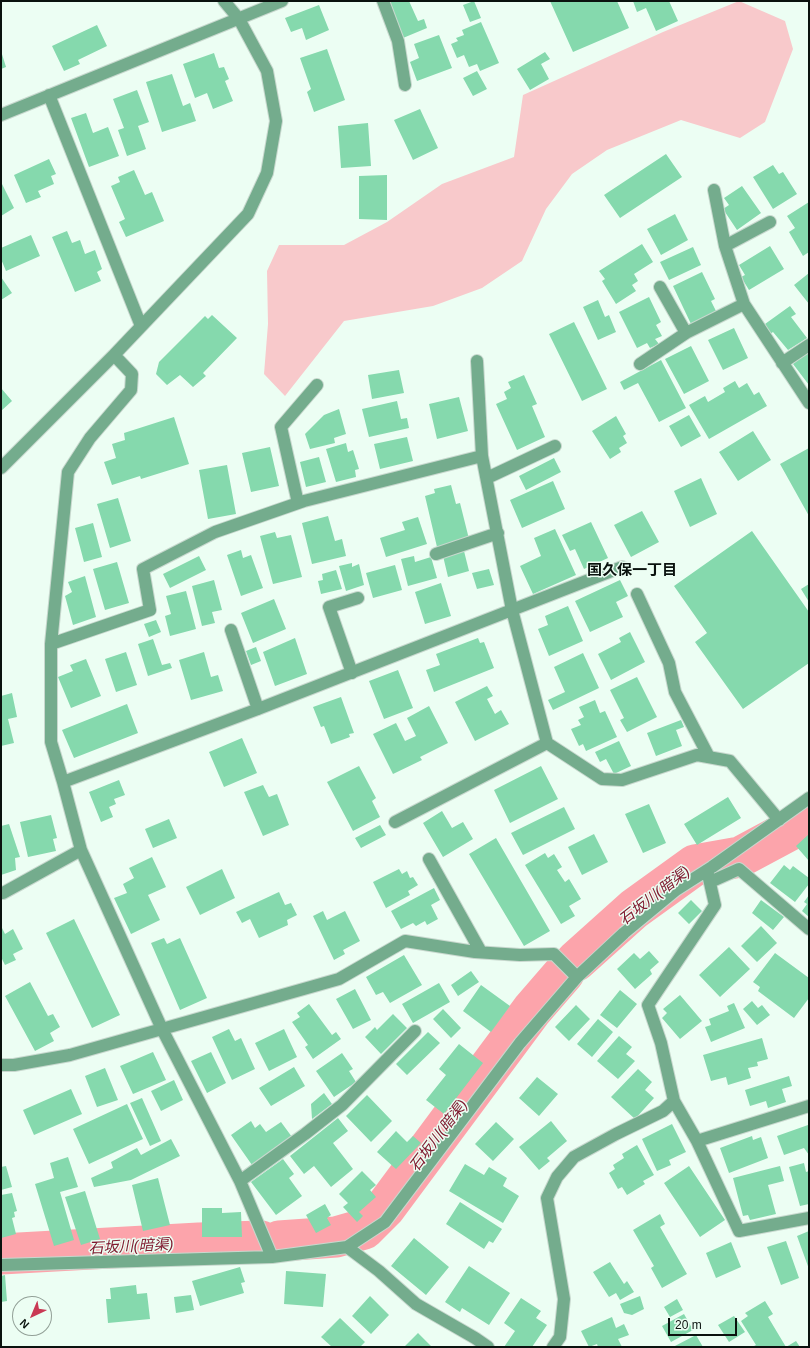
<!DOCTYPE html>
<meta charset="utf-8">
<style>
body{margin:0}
#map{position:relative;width:810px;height:1348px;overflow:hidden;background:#ecfef3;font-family:Arial,sans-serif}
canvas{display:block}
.frame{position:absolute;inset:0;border:2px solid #0a120e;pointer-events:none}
.north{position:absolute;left:12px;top:1296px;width:40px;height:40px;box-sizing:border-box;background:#ecfef3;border:1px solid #92a097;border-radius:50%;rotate:224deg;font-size:11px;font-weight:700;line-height:16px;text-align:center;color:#0a120e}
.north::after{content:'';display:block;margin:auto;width:14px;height:18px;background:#c93954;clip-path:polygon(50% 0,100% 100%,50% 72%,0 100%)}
.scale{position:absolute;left:668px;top:1318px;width:69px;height:18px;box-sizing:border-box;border:2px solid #0a120e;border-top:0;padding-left:5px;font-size:12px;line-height:14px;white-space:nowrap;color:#0a120e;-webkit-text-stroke:3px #ecfef3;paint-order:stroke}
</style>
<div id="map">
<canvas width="810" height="1348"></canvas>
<div class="frame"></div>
<div class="north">N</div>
<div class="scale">20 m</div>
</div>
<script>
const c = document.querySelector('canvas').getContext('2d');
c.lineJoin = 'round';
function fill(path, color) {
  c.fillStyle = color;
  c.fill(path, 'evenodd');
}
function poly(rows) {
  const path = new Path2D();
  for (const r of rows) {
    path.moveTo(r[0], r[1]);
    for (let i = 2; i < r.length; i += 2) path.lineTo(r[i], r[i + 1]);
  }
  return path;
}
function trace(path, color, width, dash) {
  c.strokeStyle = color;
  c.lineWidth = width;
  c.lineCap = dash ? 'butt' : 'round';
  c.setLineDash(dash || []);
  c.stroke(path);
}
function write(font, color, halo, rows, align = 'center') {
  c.font = font + ' Arial,"Noto Sans JP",sans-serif';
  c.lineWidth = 3;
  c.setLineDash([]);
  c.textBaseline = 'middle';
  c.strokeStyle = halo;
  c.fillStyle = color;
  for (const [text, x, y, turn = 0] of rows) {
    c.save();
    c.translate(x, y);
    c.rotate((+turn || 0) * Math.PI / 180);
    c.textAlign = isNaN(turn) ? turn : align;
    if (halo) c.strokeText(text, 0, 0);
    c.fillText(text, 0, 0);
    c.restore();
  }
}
fill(poly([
 [739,1,785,21,793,49,765,122,740,138,681,120,607,150,572,174,546,209,522,261,482,288,433,306,344,321,285,396,264,374,268,324,267,271,279,245,344,245,387,222,442,184,514,157,523,95,663,32]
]), '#f8c9cb');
trace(poly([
 [576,961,634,909,695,865,740,857,809,820],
 [279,1241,336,1237,364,1229,385,1208,532,1010,564,973],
 [1,1254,199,1243,261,1241]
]), '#fca4ab', 41);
fill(poly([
 [388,1,409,1,418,21,424,19,427,28,403,38],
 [474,1,481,18,470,22,463,5],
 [550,1,617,1,629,28,573,52],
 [633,1,669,1,678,21,656,31,646,8,637,12],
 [319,5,329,30,306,40,302,28,291,32,285,18],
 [481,22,499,63,480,71,477,64,469,67,464,55,457,58,451,44,458,41,456,38,464,35,462,30],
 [97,25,107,46,78,60,80,64,64,71,52,46],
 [439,35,452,68,417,81,410,62,419,58,414,44],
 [327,49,345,100,314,112,307,92,311,89,300,58],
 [1,51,6,67,1,69],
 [545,52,550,59,541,64,549,79,530,90,517,69],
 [214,53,219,68,224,67,229,79,225,81,233,101,213,109,207,93,195,98,183,64],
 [477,71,487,89,473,96,463,78],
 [172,74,183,106,190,103,196,121,162,132,146,82],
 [137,90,149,122,138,126,146,149,127,156,118,130,124,128,113,99],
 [420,109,438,148,413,160,394,120],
 [86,113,93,133,108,127,119,156,89,167,71,118],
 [368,123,371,166,341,168,338,126],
 [666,154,682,177,620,218,604,195],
 [49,159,56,174,51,176,54,184,38,191,41,197,26,203,14,175],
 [773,165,779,174,783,172,797,194,773,209,753,177],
 [134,170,145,195,152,192,164,221,126,237,119,222,125,219,111,186,120,182,118,177],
 [387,175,387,220,359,219,359,176],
 [1,182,14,208,1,216],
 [742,186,761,213,737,230,723,209,729,205,724,198],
 [809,202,809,252,803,256,789,232,795,228,787,216],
 [675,214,688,240,661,255,647,229],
 [67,231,72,243,80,240,85,254,95,250,102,269,97,272,101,281,75,292,52,237],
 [31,235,40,256,6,271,1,259,1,248],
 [642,244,653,262,634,274,638,281,632,285,636,291,616,304,602,281,605,279,599,271],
 [770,246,784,269,749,290,741,277,745,275,739,265],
 [693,247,701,265,669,280,660,262],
 [702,272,715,299,711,301,716,311,691,324,673,286],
 [809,273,809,304,794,285],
 [1,277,12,293,1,300],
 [649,297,661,322,656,325,662,336,655,339,659,344,650,348,647,343,637,348,619,312],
 [598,300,605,317,609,315,616,332,598,340,583,307],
 [790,306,796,314,791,317,807,338,788,350,773,332,770,334,765,324],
 [212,315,237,338,203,373,206,376,193,387,180,375,167,385,156,374,159,362,205,316,208,319],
 [574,322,607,389,582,401,549,334],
 [734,328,748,358,723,370,708,340],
 [691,346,709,381,684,394,665,359],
 [809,351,809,385,793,364],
 [661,360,686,408,659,422,638,383,624,390,620,382],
 [399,370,404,393,372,399,368,375],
 [524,375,537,404,532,406,545,437,517,450,496,404,507,399,504,392,511,388,508,382],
 [735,381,739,388,747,383,754,395,759,392,767,406,709,439,689,405,705,396,708,402,725,392,723,388],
 [1,388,12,401,1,411],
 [459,397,468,431,437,439,429,404],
 [397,401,401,419,407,418,409,428,369,437,362,409],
 [339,409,346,434,334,438,335,443,310,449,305,434,324,415],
 [689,415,701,436,681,447,669,426],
 [616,416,626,434,623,436,627,443,619,448,621,452,610,459,592,431],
 [174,417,189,464,141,479,140,476,112,485,104,462,116,458,112,444,125,440,124,433],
 [753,431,771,460,738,481,719,452],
 [407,437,413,461,380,469,374,444],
 [346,443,348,452,353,450,359,469,355,470,356,477,336,482,326,449],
 [270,447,279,486,251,492,242,453],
 [809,448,809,516,780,464],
 [319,457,326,482,306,487,300,462],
 [554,458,561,472,526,490,519,476],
 [227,465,236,514,208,519,199,470],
 [701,478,717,514,690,527,674,491],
 [553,481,565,509,522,528,510,500],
 [451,485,456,504,460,503,469,539,437,547,425,496,435,493,434,489],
 [118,498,131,541,110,548,97,504],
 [642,511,659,542,631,557,614,525],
 [328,516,335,541,342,539,346,556,312,564,302,523],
 [418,517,427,544,386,557,380,538,405,530,402,522],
 [591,522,608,558,584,569,575,549,570,551,562,535],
 [93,523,102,557,84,562,75,528],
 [555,529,576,575,533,594,520,566,541,556,534,538],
 [752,531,809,612,809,663,743,709,695,642,707,633,674,586],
 [275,532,277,538,291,535,302,577,273,584,260,536],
 [241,550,243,558,251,555,263,588,241,596,227,555],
 [464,551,469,571,448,577,443,556],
 [199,556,206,570,170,588,163,574],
 [414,556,415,562,431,557,437,578,408,586,401,559],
 [117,562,129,603,105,610,93,569],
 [352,563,352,567,359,564,364,585,346,591,339,566],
 [395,565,402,590,373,598,366,573],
 [489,569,494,585,477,589,472,573],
 [336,570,342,589,321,594,318,581,323,580,322,574],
 [85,576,96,617,73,625,65,596,72,592,68,582],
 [214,580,222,610,212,612,215,623,202,626,192,586],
 [620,580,628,596,616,602,623,617,590,632,575,601],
 [441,583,451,616,425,624,415,592],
 [809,584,809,602,801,589],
 [186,591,196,629,170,636,165,616,171,614,166,596],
 [274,599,286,629,253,643,241,613],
 [568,606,583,641,549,656,538,629,548,625,545,616],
 [156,620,161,632,149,637,144,624],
 [630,632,645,662,611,680,598,654,621,642,619,638],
 [295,638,307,674,275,686,263,652],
 [478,638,480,643,484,642,494,668,434,692,426,670,440,665,436,654],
 [153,639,162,665,170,663,172,668,148,676,138,644],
 [256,647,261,661,251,665,246,651],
 [126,652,137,685,116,692,105,659],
 [204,652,211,677,218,675,223,691,191,700,179,660],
 [583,653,599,688,553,710,548,700,565,692,554,667],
 [86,659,101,696,71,708,58,677,73,671,70,665],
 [398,670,413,708,384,719,369,681],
 [637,677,657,717,627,732,620,720,624,718,610,690],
 [487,686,493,696,487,699,495,714,501,710,509,724,475,741,455,702],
 [12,693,17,717,8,719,14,743,1,746,1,696],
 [341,697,354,733,349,734,350,737,331,744,324,726,321,727,313,707],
 [595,700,600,713,605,711,617,737,586,751,583,744,579,746,571,729,581,725,578,720,584,717,579,707],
 [127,704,138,733,74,758,62,730],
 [429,706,448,743,420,757,422,760,393,774,373,734,396,723,405,741,416,736,407,718],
 [681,720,684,727,676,730,682,746,656,756,647,733],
 [242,738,257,773,224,787,209,752],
 [619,741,631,766,614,774,606,759,600,762,595,752],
 [359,766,376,798,372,801,380,817,353,831,327,782],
 [541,766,558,799,510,823,494,790],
 [119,780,125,795,114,799,116,804,109,807,113,817,101,822,89,792],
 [263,785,269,797,277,794,289,825,263,836,244,792],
 [728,797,741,818,697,845,684,824],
 [649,804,666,843,643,853,625,814],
 [564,807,575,829,523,855,511,833],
 [442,811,452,828,463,822,473,839,443,857,423,823],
 [51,815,57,838,53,839,56,851,28,857,20,822],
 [169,819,177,838,153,848,145,829],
 [9,824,20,857,15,858,16,870,1,875,1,826],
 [380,825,386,835,361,848,355,838],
 [594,834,608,862,582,875,568,847],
 [809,834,809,861,796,846],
 [496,838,550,931,524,946,469,854],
 [545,853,548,858,554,854,562,867,557,870,565,882,569,879,581,899,569,906,575,916,561,924,525,865],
 [152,857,166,887,148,895,160,920,131,934,114,898,127,893,123,884,134,878,129,868],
 [784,865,790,870,793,866,809,878,809,884,795,902,770,883],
 [222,869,235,898,200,915,186,887],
 [399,869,402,874,407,871,410,878,413,877,418,885,408,891,410,895,386,908,373,882],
 [434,888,440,900,431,905,438,919,427,925,425,921,416,926,413,923,401,929,391,911],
 [279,892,285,905,291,903,297,915,287,920,288,925,259,938,250,919,242,923,236,912],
 [809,895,809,917,802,911,807,904,804,902],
 [691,900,702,911,689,924,678,913],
 [761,900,784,917,773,930,752,913],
 [323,911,327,920,345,911,360,941,343,950,345,954,334,960,313,916],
 [74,919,120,1015,92,1028,46,933],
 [1,926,5,934,13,929,23,949,13,954,16,960,5,965,1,957],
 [761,926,777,943,757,962,741,946],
 [164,938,167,944,180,938,207,998,180,1010,151,943],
 [729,947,750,969,720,997,699,975],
 [649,951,659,962,650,970,652,974,635,989,617,969,634,953,640,959],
 [775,953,809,978,809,998,794,1018,758,991,760,987,753,982],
 [404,955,422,985,390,1003,383,992,376,995,366,977],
 [471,971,479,982,458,996,451,985],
 [30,982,48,1016,53,1014,60,1027,50,1033,54,1041,35,1051,5,996],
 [439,983,450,1002,413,1023,402,1004],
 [481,985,510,1006,491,1032,463,1011],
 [355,989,371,1020,353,1029,336,999],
 [620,990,637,1004,617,1028,600,1015],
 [680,995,702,1021,680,1039,662,1018,667,1013,663,1009],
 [752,1001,758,1008,762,1005,770,1015,757,1025,743,1009],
 [734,1003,745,1028,711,1042,705,1027,711,1025,709,1019,729,1011,727,1006],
 [309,1004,332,1035,336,1032,341,1039,313,1059,305,1047,308,1045,292,1022,300,1017,297,1013],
 [576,1005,590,1019,569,1041,555,1027],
 [443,1009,461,1028,451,1038,433,1019],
 [393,1014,407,1028,381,1054,365,1037,375,1027,377,1030],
 [598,1019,613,1032,592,1057,577,1044],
 [229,1029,235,1041,241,1038,255,1069,232,1080,212,1037],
 [284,1029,297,1057,269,1071,255,1043],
 [428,1032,440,1043,407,1075,396,1064],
 [619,1036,632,1047,626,1054,635,1061,618,1079,597,1061],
 [762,1038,768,1059,757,1062,758,1066,748,1068,751,1078,728,1085,726,1077,711,1081,703,1055],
 [459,1044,483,1063,444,1114,426,1100,446,1075,439,1069],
 [153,1052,166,1080,133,1094,120,1066],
 [211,1052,226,1083,207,1093,191,1061],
 [342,1053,353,1069,349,1071,356,1082,334,1097,316,1071],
 [294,1067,305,1086,271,1106,259,1088],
 [105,1068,118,1100,97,1107,85,1076],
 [638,1069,652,1082,645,1090,654,1098,635,1119,611,1097],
 [789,1076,792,1086,782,1089,786,1102,768,1108,766,1101,750,1106,745,1090],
 [537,1077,558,1094,539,1116,519,1098],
 [174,1080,183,1100,161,1111,151,1091],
 [71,1089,82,1114,34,1135,23,1110],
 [324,1093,332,1104,312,1119,311,1104],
 [367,1095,392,1121,371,1142,346,1116],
 [142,1098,161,1141,150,1146,130,1103],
 [127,1104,143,1139,89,1164,73,1129],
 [338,1118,348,1131,333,1143,353,1169,331,1187,314,1166,304,1174,290,1156],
 [251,1121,255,1128,260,1124,266,1132,281,1122,292,1137,252,1165,231,1135],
 [551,1121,567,1141,547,1158,550,1161,539,1170,519,1147],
 [496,1122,514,1139,493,1161,475,1144],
 [672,1124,686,1152,669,1160,671,1165,657,1171,642,1139],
 [808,1125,809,1155,804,1148,784,1155,777,1136],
 [396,1131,407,1142,413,1136,421,1143,396,1169,377,1152],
 [752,1136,753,1140,761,1137,768,1158,729,1173,720,1148],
 [171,1139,180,1156,131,1180,94,1187,91,1178,113,1168,111,1162,137,1148,141,1155],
 [637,1145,654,1175,643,1181,645,1184,627,1195,622,1187,618,1189,609,1173,615,1169,613,1165,624,1158,622,1154],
 [68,1157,78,1187,60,1192,74,1240,54,1246,35,1184,54,1178,50,1163],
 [283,1159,294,1174,289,1178,302,1196,276,1215,251,1182],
 [804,1163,806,1172,809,1171,809,1204,800,1206,789,1167],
 [465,1164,484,1175,489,1167,507,1178,503,1186,519,1196,503,1223,449,1191],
 [6,1166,12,1187,1,1190,1,1167],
 [689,1166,725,1220,700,1237,664,1183],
 [780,1166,784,1181,768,1185,776,1214,750,1220,748,1215,743,1216,733,1178],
 [362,1171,376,1185,370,1190,376,1197,359,1212,363,1216,357,1222,343,1207,348,1203,339,1194],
 [158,1178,170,1225,143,1231,132,1185],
 [85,1191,100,1239,81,1245,65,1197],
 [12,1193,17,1211,14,1212,15,1217,12,1218,16,1234,1,1238,1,1195],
 [460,1202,502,1229,493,1243,489,1241,484,1249,446,1224],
 [325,1204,331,1215,327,1218,331,1225,316,1233,306,1215],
 [202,1208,222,1208,222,1213,241,1212,242,1237,202,1237],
 [660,1214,665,1224,660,1227,687,1274,662,1288,651,1268,654,1266,633,1230],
 [809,1231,809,1269,797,1236],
 [414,1238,449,1267,426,1295,391,1266],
 [786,1241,799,1278,781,1285,767,1247],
 [731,1242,741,1267,716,1278,706,1253],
 [610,1262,624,1284,627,1281,634,1292,620,1300,616,1293,609,1297,593,1272],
 [469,1266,510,1293,489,1325,462,1308,460,1312,445,1302],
 [240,1267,245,1282,241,1283,244,1293,200,1306,192,1281],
 [286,1271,326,1274,323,1307,284,1304],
 [5,1275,7,1301,1,1302,1,1276],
 [136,1285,137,1294,147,1293,150,1319,108,1323,106,1299,111,1299,110,1288],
 [191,1295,194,1310,176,1313,174,1297],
 [370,1296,389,1315,371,1334,352,1316],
 [640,1296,644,1309,632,1315,624,1313,620,1304],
 [521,1298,541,1311,536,1318,547,1325,532,1347,504,1347,515,1331,504,1323],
 [677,1299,683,1310,670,1317,664,1307],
 [765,1301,773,1314,768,1317,786,1347,796,1341,800,1347,752,1347,756,1345,741,1321,748,1316,745,1313],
 [684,1314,693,1330,671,1342,662,1326],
 [734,1316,745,1332,729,1342,718,1325],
 [612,1317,616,1328,624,1324,629,1335,618,1339,622,1347,598,1347,597,1344,589,1347,581,1331],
 [340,1318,365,1342,360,1347,332,1347,321,1337],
 [418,1333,432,1347,404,1347],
 [696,1335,703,1347,673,1347]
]), '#85d9ad');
const minor = poly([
 [383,1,398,41,405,85],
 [49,95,141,326],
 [1,115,282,1],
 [714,190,725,246,744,304,809,403],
 [725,246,770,222],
 [660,287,686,333],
 [114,355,132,374,131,390,90,438,68,472,51,644,51,742,63,782,81,850,162,1029,240,1181,272,1257],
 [477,361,482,456,512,610,547,743,602,779,622,780,697,755,730,761,779,820],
 [782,363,809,345],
 [640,364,686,333,744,304],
 [1,468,114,355,248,214,267,173,276,121,267,71,239,19,224,1],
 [487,478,555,446],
 [298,503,281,427,317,385],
 [436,554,498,533],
 [637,594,669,663,675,692,709,757],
 [231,630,258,709],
 [51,644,150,610,143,569,215,532,304,501,482,456],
 [352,673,329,607,358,598],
 [63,782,258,709,622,567],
 [395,822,547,743],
 [429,859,481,952],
 [707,870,715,905,648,1005,661,1043,674,1101,697,1141,739,1231,809,1218],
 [710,882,739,869,809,929],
 [3,893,81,850],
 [1,1065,14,1065,70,1055,339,979,405,941,475,952,520,955,554,954,577,977],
 [697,1141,809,1106],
 [240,1181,305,1134,342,1105,415,1031],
 [347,1247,379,1271,416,1304,475,1338,488,1347],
 [1,1265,272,1257,347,1247,385,1222,520,1043,577,977,624,933,676,890,712,867,809,798],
 [553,1347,560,1337,564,1299,547,1198,557,1177,574,1157,616,1134,663,1111,674,1101]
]);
trace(minor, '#c8d8ce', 14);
trace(minor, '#74ac8d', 12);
write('bold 15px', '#0a120e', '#ecfef3', [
 ["国久保一丁目",632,571]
]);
write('italic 15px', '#811c31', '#ecfef3', [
 ["石坂川(暗渠)",655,896,-38],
 ["石坂川(暗渠)",439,1136,-53],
 ["石坂川(暗渠)",131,1247,-3]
]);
</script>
